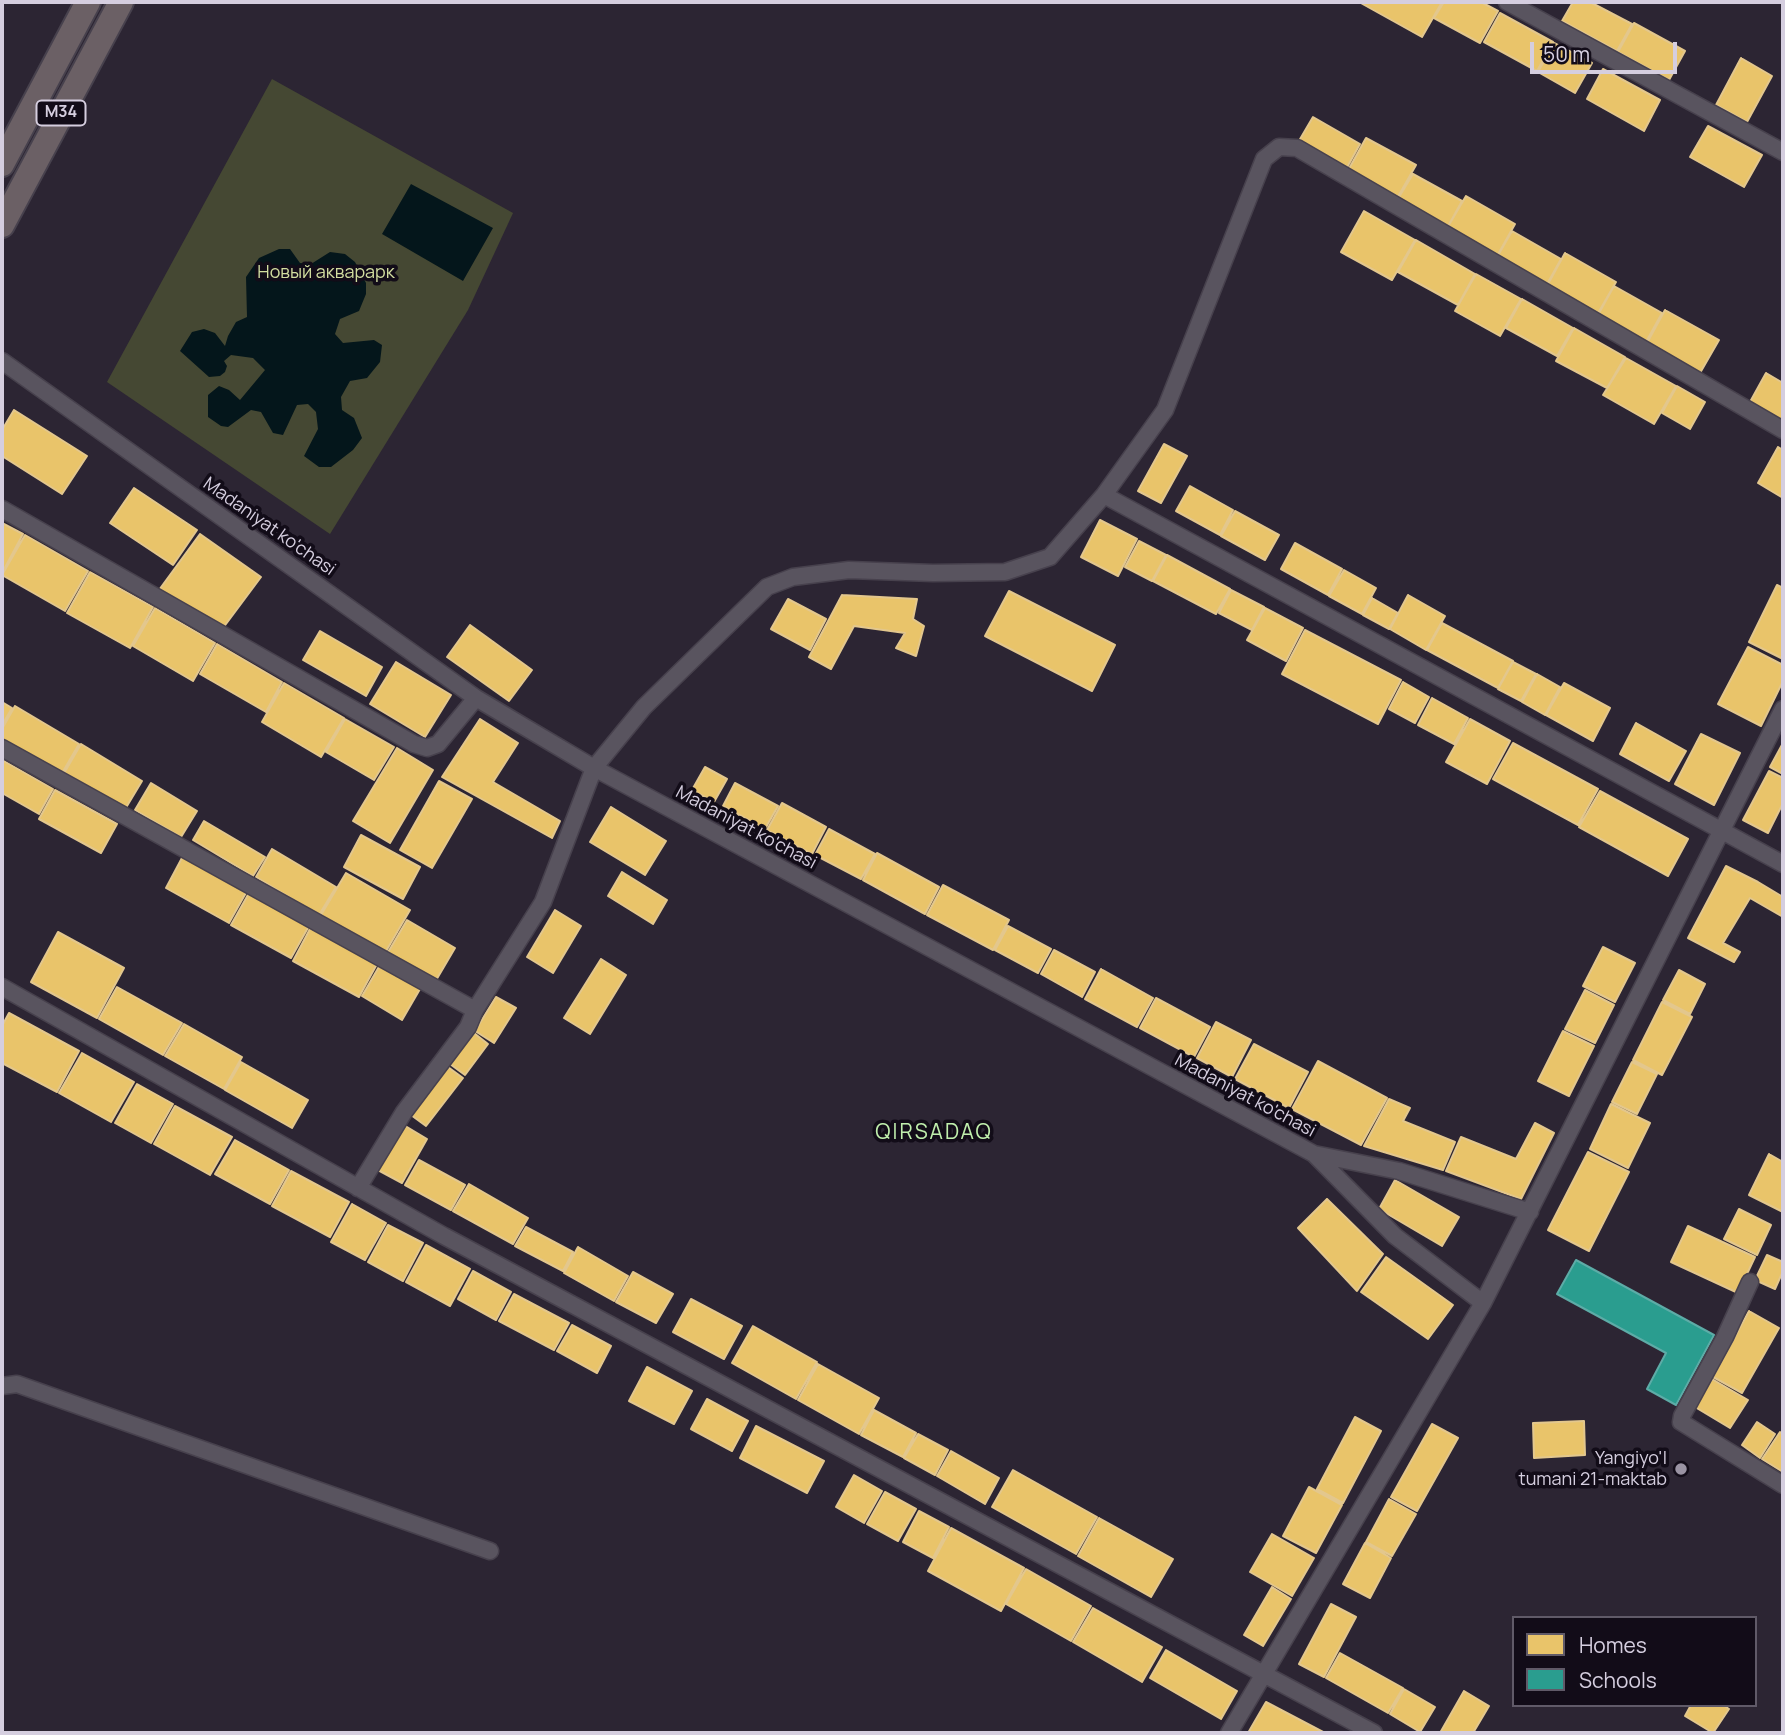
<!DOCTYPE html>
<meta charset="utf-8">
<style>
body{margin:0}
#map{position:relative;width:1785px;height:1735px;overflow:hidden;background:#2c2533;font-family:Manrope,sans-serif}
canvas{display:block}
.frame{position:absolute;inset:0;border:4px solid #d5cedf;pointer-events:none}
.legend{position:absolute;left:1512px;top:1616px;width:245px;height:91px;box-sizing:border-box;background:#120c18;border:2px solid #605a68;margin:0;padding:9px 12px;list-style:none;font-size:21px;color:#d5cedf}
.legend li{display:flex;align-items:center;gap:14px;height:35px}
.legend b{width:35px;border:2px solid #605a68}
.scale{position:absolute;left:1530px;top:42px;width:147px;height:32px;box-sizing:border-box;border:4px solid #d5cedf;border-top:0;padding-left:9px;font-size:21px;line-height:24px;white-space:nowrap;color:#d5cedf;-webkit-text-stroke:5px #120c18;paint-order:stroke}
</style>
<div id="map">
<canvas width="1785" height="1735"></canvas>
<div class="frame"></div>
<ul class="legend">
<li><b style="height:19px;background:#e9c46a"></b>Homes</li>
<li><b style="height:19px;background:#2a9d8f"></b>Schools</li>
</ul>
<div class="scale">50 m</div>
</div>
<script>
const c = document.querySelector('canvas').getContext('2d');
c.lineJoin = 'round';
function fill(path, color) {
  c.fillStyle = color;
  c.fill(path, 'evenodd');
}
function poly(rows) {
  const path = new Path2D();
  for (const r of rows) {
    path.moveTo(r[0], r[1]);
    for (let i = 2; i < r.length; i += 2) path.lineTo(r[i], r[i + 1]);
  }
  return path;
}
function trace(path, color, width, dash) {
  c.strokeStyle = color;
  c.lineWidth = width;
  c.lineCap = dash ? 'butt' : 'round';
  c.setLineDash(dash || []);
  c.stroke(path);
}
function write(font, color, halo, rows, align = 'center') {
  c.font = font + ' Manrope,sans-serif';
  c.lineWidth = 7;
  c.setLineDash([]);
  c.textBaseline = 'middle';
  c.strokeStyle = halo;
  c.fillStyle = color;
  for (const [text, x, y, turn = 0] of rows) {
    c.save();
    c.translate(x, y);
    c.rotate((+turn || 0) * Math.PI / 180);
    c.textAlign = isNaN(turn) ? turn : align;
    if (halo) c.strokeText(text, 0, 0);
    c.fillText(text, 0, 0);
    c.restore();
  }
}
fill(poly([
 [272,79,513,213,468,310,330,534,107,382]
]), '#454833');
fill(poly([
 [411,184,493,228,463,281,382,234],
 [279,249,290,249,300,263,311,264,330,252,345,254,355,262,366,283,366,294,359,311,340,319,335,334,343,343,374,340,382,345,380,362,367,378,350,381,341,397,342,410,354,418,362,438,353,450,331,467,319,467,304,456,318,429,316,412,308,404,297,405,283,435,273,433,261,412,251,410,228,427,221,426,208,417,208,395,219,386,229,390,240,400,265,370,253,358,231,355,224,361,227,366,225,372,220,376,209,377,180,351,192,332,204,329,215,333,225,346,228,336,236,322,247,317,246,277,259,258]
]), '#04161b');
const homes = poly([
 [1359,2,1442,2,1422,37,1359,2],
 [1444,2,1481,2,1498,11,1480,43,1434,18,1444,2],
 [1573,2,1590,2,1632,24,1617,51,1562,21,1573,2],
 [1500,13,1553,42,1537,71,1484,42,1500,13],
 [1634,23,1685,51,1669,80,1618,52,1634,23],
 [1554,43,1592,63,1575,93,1538,72,1554,43],
 [1741,58,1772,76,1747,122,1716,105,1741,58],
 [1603,69,1660,100,1644,131,1587,99,1603,69],
 [1313,117,1360,144,1344,173,1296,146,1313,117],
 [1708,126,1762,155,1744,187,1690,157,1708,126],
 [1366,138,1416,165,1395,202,1346,174,1366,138],
 [1413,174,1462,201,1446,230,1396,202,1413,174],
 [1466,196,1515,224,1496,258,1446,230,1466,196],
 [1364,211,1415,240,1392,280,1341,252,1364,211],
 [1512,231,1561,259,1546,286,1496,259,1512,231],
 [1416,240,1475,274,1458,305,1398,272,1416,240],
 [1565,253,1616,282,1597,315,1547,286,1565,253],
 [1476,274,1521,299,1500,336,1455,311,1476,274],
 [1614,286,1662,313,1646,342,1598,315,1614,286],
 [1522,299,1573,328,1557,356,1506,328,1522,299],
 [1665,310,1719,340,1700,373,1647,343,1665,310],
 [1574,328,1625,357,1607,388,1556,361,1574,328],
 [1626,358,1676,386,1654,424,1603,395,1626,358],
 [1766,373,1783,383,1783,421,1750,402,1766,373],
 [1677,386,1705,402,1690,429,1662,413,1677,386],
 [14,410,87,456,62,494,2,456,2,430,14,410],
 [1164,444,1187,456,1161,503,1138,491,1164,444],
 [1778,447,1783,450,1783,498,1758,483,1778,447],
 [1190,486,1233,510,1220,535,1176,511,1190,486],
 [134,488,197,530,173,565,110,523,134,488],
 [1235,511,1279,535,1265,560,1221,536,1235,511],
 [1100,520,1137,539,1118,576,1081,557,1100,520],
 [2,523,23,534,2,573,2,523],
 [200,534,261,577,223,628,159,590,200,534],
 [25,535,88,571,65,611,2,575,25,535],
 [1139,541,1166,555,1152,581,1125,567,1139,541],
 [1295,543,1342,569,1328,595,1281,569,1295,543],
 [1167,555,1230,589,1216,614,1153,581,1167,555],
 [1344,570,1376,588,1362,614,1329,596,1344,570],
 [90,572,153,607,130,648,67,613,90,572],
 [1777,585,1783,588,1783,659,1749,642,1777,585],
 [1231,590,1264,607,1252,630,1219,613,1231,590],
 [1009,591,1115,645,1092,691,985,636,1009,591],
 [842,595,917,599,913,619,924,626,916,656,896,648,905,633,854,626,831,669,809,657,842,595],
 [1408,595,1445,616,1426,650,1390,629,1408,595],
 [1372,598,1398,613,1389,629,1363,615,1372,598],
 [788,599,826,619,810,650,771,629,788,599],
 [155,608,215,643,193,681,133,646,155,608],
 [1265,608,1303,628,1286,661,1247,640,1265,608],
 [1442,623,1513,661,1498,688,1427,650,1442,623],
 [470,625,532,670,509,701,447,657,470,625],
 [1305,630,1401,680,1378,724,1282,674,1305,630],
 [320,631,382,667,366,696,303,660,320,631],
 [217,644,282,682,266,712,200,674,217,644],
 [1748,647,1783,665,1783,681,1761,726,1718,704,1748,647],
 [396,662,451,695,425,737,370,704,396,662],
 [1513,662,1536,674,1521,701,1498,689,1513,662],
 [1537,674,1560,687,1545,715,1522,702,1537,674],
 [1403,682,1429,697,1415,723,1389,709,1403,682],
 [284,683,344,718,321,757,262,722,284,683],
 [1564,683,1610,708,1593,741,1546,715,1564,683],
 [1432,698,1468,718,1454,744,1418,725,1432,698],
 [2,702,12,708,2,725,2,702],
 [15,706,79,744,61,775,2,740,2,729,15,706],
 [345,719,394,747,374,780,326,752,345,719],
 [480,719,518,743,493,782,560,821,552,838,442,777,480,719],
 [1470,719,1510,741,1487,784,1446,762,1470,719],
 [1636,723,1686,751,1669,781,1620,754,1636,723],
 [1701,734,1740,753,1714,805,1675,784,1701,734],
 [1513,743,1598,789,1578,825,1493,779,1513,743],
 [1783,743,1783,774,1770,767,1783,743],
 [81,744,142,781,124,811,63,775,81,744],
 [397,748,433,770,390,843,353,821,397,748],
 [2,760,53,789,39,814,2,793,2,760],
 [705,767,727,779,714,802,692,790,705,767],
 [1769,771,1783,778,1783,803,1768,833,1743,820,1769,771],
 [439,781,472,799,432,868,400,850,439,781],
 [151,783,197,811,181,837,135,810,151,783],
 [735,783,778,806,765,829,723,806,735,783],
 [55,790,117,824,101,853,39,819,55,790],
 [1600,791,1688,839,1668,876,1579,827,1600,791],
 [782,803,826,827,812,854,767,830,782,803],
 [611,807,666,841,645,875,590,842,611,807],
 [204,821,265,857,253,876,193,840,204,821],
 [829,829,875,854,861,879,815,855,829,829],
 [361,835,420,867,403,899,344,867,361,835],
 [272,849,336,887,319,915,256,877,272,849],
 [877,853,939,887,925,914,863,880,877,853],
 [183,856,247,891,229,923,166,888,183,856],
 [1726,866,1758,882,1783,897,1783,917,1750,898,1723,943,1740,952,1734,962,1688,938,1726,866],
 [622,872,667,900,653,924,608,896,622,872],
 [346,873,410,910,385,953,321,915,346,873],
 [943,885,1009,920,993,950,927,915,943,885],
 [249,893,309,926,291,958,231,925,249,893],
 [555,910,581,926,553,973,527,957,555,910],
 [407,920,455,948,435,982,387,954,407,920],
 [1008,926,1051,949,1038,973,995,950,1008,926],
 [311,927,377,964,359,997,293,961,311,927],
 [58,932,124,968,97,1018,31,982,58,932],
 [1603,947,1635,963,1615,1002,1583,986,1603,947],
 [1054,950,1095,972,1082,997,1041,974,1054,950],
 [601,959,626,975,590,1034,564,1018,601,959],
 [380,965,420,989,402,1020,362,996,380,965],
 [1101,969,1153,998,1137,1027,1085,999,1101,969],
 [1679,970,1705,984,1690,1014,1663,1000,1679,970],
 [117,987,182,1023,163,1055,99,1019,117,987],
 [1585,990,1614,1005,1595,1043,1565,1029,1585,990],
 [496,997,516,1008,494,1043,475,1031,496,997],
 [1156,998,1210,1027,1194,1057,1140,1028,1156,998],
 [1662,1002,1692,1017,1662,1075,1633,1060,1662,1002],
 [9,1013,79,1051,57,1092,2,1063,2,1026,9,1013],
 [1216,1022,1251,1040,1232,1077,1197,1058,1216,1022],
 [184,1024,242,1057,224,1089,165,1056,184,1024],
 [1563,1031,1594,1046,1569,1096,1538,1081,1563,1031],
 [474,1033,488,1044,465,1075,450,1064,474,1033],
 [1254,1044,1308,1072,1289,1108,1235,1079,1254,1044],
 [82,1053,134,1082,111,1122,59,1093,82,1053],
 [1318,1061,1387,1098,1361,1145,1292,1109,1318,1061],
 [241,1062,308,1100,292,1128,225,1090,241,1062],
 [1632,1062,1657,1074,1637,1114,1612,1102,1632,1062],
 [448,1067,463,1078,426,1126,411,1115,448,1067],
 [137,1084,173,1104,151,1143,115,1123,137,1084],
 [1389,1099,1410,1108,1403,1121,1455,1142,1443,1170,1364,1146,1389,1099],
 [1611,1104,1650,1123,1628,1168,1590,1149,1611,1104],
 [175,1106,232,1137,210,1175,154,1144,175,1106],
 [1535,1123,1554,1133,1521,1199,1446,1171,1461,1137,1516,1159,1535,1123],
 [402,1124,427,1139,402,1183,376,1169,402,1124],
 [235,1140,289,1170,270,1204,215,1174,235,1140],
 [1588,1152,1629,1172,1589,1251,1548,1230,1588,1152],
 [1769,1154,1783,1162,1783,1212,1749,1195,1769,1154],
 [419,1160,465,1185,451,1210,405,1185,419,1160],
 [291,1171,349,1202,330,1237,272,1206,291,1171],
 [1395,1180,1459,1217,1442,1246,1379,1209,1395,1180],
 [469,1184,528,1218,513,1244,453,1211,469,1184],
 [1327,1199,1383,1254,1357,1291,1298,1228,1327,1199],
 [352,1204,386,1223,365,1260,331,1242,352,1204],
 [1739,1209,1771,1225,1757,1255,1724,1239,1739,1209],
 [388,1225,423,1243,403,1281,368,1262,388,1225],
 [1688,1226,1755,1257,1738,1293,1671,1262,1688,1226],
 [526,1227,573,1252,563,1271,515,1246,526,1227],
 [426,1245,470,1269,450,1306,406,1282,426,1245],
 [578,1247,628,1276,614,1301,564,1273,578,1247],
 [1767,1255,1783,1262,1783,1271,1775,1289,1755,1280,1767,1255],
 [1386,1257,1453,1305,1428,1339,1361,1292,1386,1257],
 [473,1271,511,1292,496,1320,458,1299,473,1271],
 [633,1272,673,1294,656,1323,616,1302,633,1272],
 [514,1294,569,1323,554,1350,499,1321,514,1294],
 [691,1299,742,1326,724,1359,673,1332,691,1299],
 [1749,1311,1779,1328,1742,1393,1713,1377,1749,1311],
 [572,1325,611,1346,597,1373,557,1351,572,1325],
 [753,1326,817,1362,796,1399,732,1363,753,1326],
 [818,1364,879,1398,859,1434,798,1400,818,1364],
 [647,1367,692,1391,674,1424,629,1401,647,1367],
 [1712,1379,1748,1400,1730,1428,1695,1407,1712,1379],
 [707,1399,748,1421,732,1451,691,1429,707,1399],
 [874,1410,916,1433,903,1457,861,1435,874,1410],
 [1355,1417,1381,1431,1343,1503,1317,1489,1355,1417],
 [1584,1421,1585,1455,1534,1458,1533,1423,1584,1421],
 [1757,1422,1775,1434,1760,1458,1742,1445,1757,1422],
 [1432,1424,1458,1438,1417,1511,1391,1497,1432,1424],
 [756,1426,824,1461,807,1493,740,1458,756,1426],
 [1780,1432,1783,1434,1783,1472,1762,1459,1780,1432],
 [918,1434,948,1450,935,1475,904,1458,918,1434],
 [951,1451,999,1478,985,1504,937,1476,951,1451],
 [1013,1470,1097,1517,1076,1554,992,1507,1013,1470],
 [854,1475,882,1491,864,1523,836,1507,854,1475],
 [1309,1487,1342,1505,1316,1553,1283,1536,1309,1487],
 [885,1492,916,1509,898,1541,867,1524,885,1492],
 [1389,1499,1416,1514,1392,1556,1366,1542,1389,1499],
 [919,1511,949,1527,933,1558,903,1542,919,1511],
 [1099,1518,1173,1559,1151,1597,1078,1556,1099,1518],
 [951,1528,1024,1568,1001,1611,928,1571,951,1528],
 [1272,1534,1314,1558,1292,1596,1250,1572,1272,1534],
 [1365,1543,1391,1558,1370,1598,1343,1584,1365,1543],
 [1026,1569,1091,1606,1071,1641,1006,1604,1026,1569],
 [1272,1587,1291,1599,1263,1646,1244,1635,1272,1587],
 [1331,1604,1356,1617,1324,1677,1299,1664,1331,1604],
 [1093,1608,1162,1647,1142,1682,1073,1642,1093,1608],
 [1166,1650,1237,1691,1221,1719,1150,1678,1166,1650],
 [1340,1653,1403,1688,1388,1713,1326,1678,1340,1653],
 [1404,1689,1435,1707,1420,1732,1390,1714,1404,1689],
 [1464,1691,1489,1706,1473,1733,1440,1733,1464,1691],
 [1266,1702,1325,1733,1248,1733,1266,1702],
 [1691,1705,1723,1705,1729,1709,1713,1733,1685,1716,1691,1705]
]);
fill(homes, '#e9c46a');
trace(homes, '#e3c78d', 2);
const schools = poly([
 [1576,1260,1714,1335,1676,1405,1647,1389,1666,1353,1557,1294,1576,1260]
]);
fill(schools, '#2a9d8f');
trace(schools, '#5daca7', 2);
const minor = poly([
 [1507,2,1783,152],
 [2,361,476,698,523,726,594,768,1314,1154,1395,1236,1483,1303],
 [1104,495,1783,864],
 [2,509,414,744,427,748,438,744,476,698],
 [2,748,475,1010,543,902,594,768,644,707,767,587,793,577,849,570,933,573,1005,572,1050,557,1104,495,1165,410,1264,159,1279,147,1297,148,1783,430],
 [2,987,444,1236,1374,1733],
 [1314,1154,1399,1171,1530,1212],
 [358,1188,404,1112,468,1027,475,1010],
 [1750,1282,1725,1337,1682,1416,1681,1422,1783,1485],
 [2,1386,17,1384,490,1551],
 [1229,1733,1483,1303,1783,709]
]);
const primary = poly([
 [2,164,88,2],
 [2,225,121,2]
]);
trace(minor, '#47414d', 19);
trace(primary, '#47414d', 28);
trace(minor, '#59545f', 16);
trace(primary, '#6b6065', 24);
for (const [x, y, r, color] of [
 [1681,1469,7,"#9a93a3"]
]) {
  const dot = new Path2D();
  dot.arc(x, y, r, 0, 2 * Math.PI);
  c.fillStyle = color;
  c.fill(dot);
  trace(dot, '#120c18', 2.5);
}
for (const [x, y, w] of [
 [61,113,49]
]) {
  const box = new Path2D();
  box.roundRect(x - w / 2, y - 12.5, w, 25, 5);
  c.fillStyle = '#120c18';
  c.fill(box);
  trace(box, '#d5cedf', 2);
}
write('bold 16px', '#d5cedf', null, [
 ["M34",61,113]
]);
write('18px', '#d2dea0', '#120c18', [
 ["Новый акварарк",326,273]
]);
write('18px', '#d5cedf', '#120c18', [
 ["Madaniyat ko'chasi",269,527,35],
 ["Madaniyat ko'chasi",746,828,28],
 ["Madaniyat ko'chasi",1245,1096,28]
]);
write('18px', '#d5cedf', '#120c18', [
 ["Yangiyo'l",1667,1459],
 ["tumani 21-maktab",1667,1480]
], 'right');
c.letterSpacing = '2px';
write('21px', '#c0efad', '#120c18', [
 ["QIRSADAQ",934,1133]
]);
c.letterSpacing = '0px';
</script>
